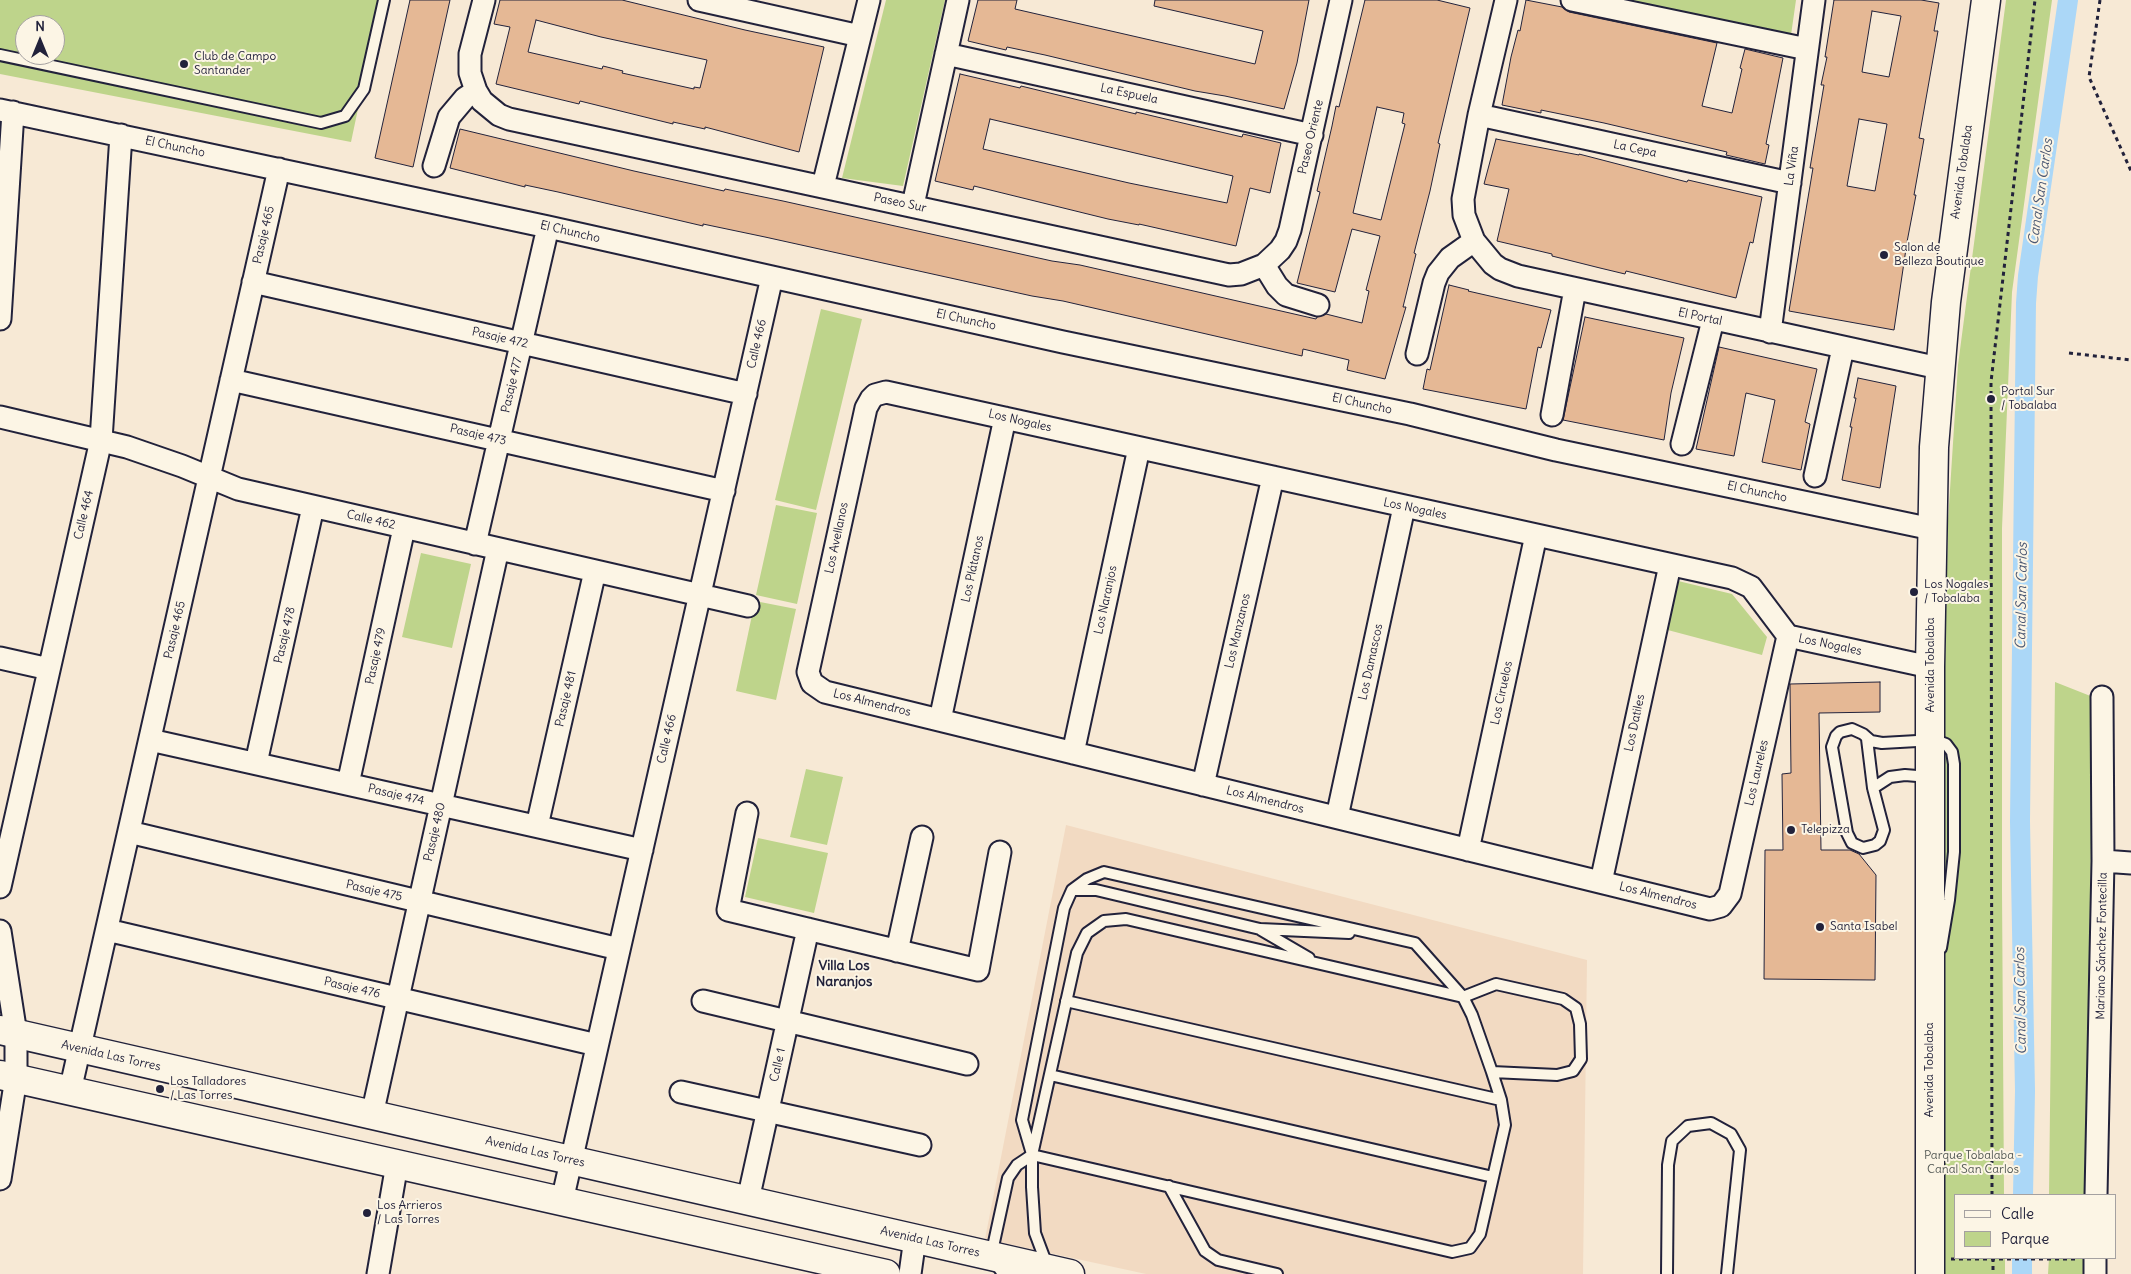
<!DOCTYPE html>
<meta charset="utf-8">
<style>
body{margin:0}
#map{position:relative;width:2131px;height:1274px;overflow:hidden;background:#f7e9d5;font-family:Delius,sans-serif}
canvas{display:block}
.legend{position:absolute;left:1954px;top:1194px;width:162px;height:65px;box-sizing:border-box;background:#fcf5e5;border:1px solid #a5a1a1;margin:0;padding:6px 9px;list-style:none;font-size:15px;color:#22223b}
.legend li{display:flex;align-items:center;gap:10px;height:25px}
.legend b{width:25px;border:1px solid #a5a1a1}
.north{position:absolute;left:15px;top:15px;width:50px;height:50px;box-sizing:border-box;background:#fcf5e5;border:1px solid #a5a1a1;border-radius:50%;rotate:0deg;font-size:14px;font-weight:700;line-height:20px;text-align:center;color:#22223b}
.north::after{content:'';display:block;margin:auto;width:18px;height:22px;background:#22223b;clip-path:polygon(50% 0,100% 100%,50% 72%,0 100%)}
</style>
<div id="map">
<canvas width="2131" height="1274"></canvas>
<ul class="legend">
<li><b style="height:6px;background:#fcf5e5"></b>Calle</li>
<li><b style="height:14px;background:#bed48b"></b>Parque</li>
</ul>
<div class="north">N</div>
</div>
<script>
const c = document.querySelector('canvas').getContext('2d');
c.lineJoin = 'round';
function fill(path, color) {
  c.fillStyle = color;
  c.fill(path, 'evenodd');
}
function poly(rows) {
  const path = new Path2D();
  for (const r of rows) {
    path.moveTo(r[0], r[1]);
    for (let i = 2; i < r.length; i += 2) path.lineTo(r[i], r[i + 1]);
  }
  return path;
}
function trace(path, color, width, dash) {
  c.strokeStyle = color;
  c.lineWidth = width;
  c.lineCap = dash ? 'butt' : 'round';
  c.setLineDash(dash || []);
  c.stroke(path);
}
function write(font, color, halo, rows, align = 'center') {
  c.font = font + ' Delius,sans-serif';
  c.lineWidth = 4;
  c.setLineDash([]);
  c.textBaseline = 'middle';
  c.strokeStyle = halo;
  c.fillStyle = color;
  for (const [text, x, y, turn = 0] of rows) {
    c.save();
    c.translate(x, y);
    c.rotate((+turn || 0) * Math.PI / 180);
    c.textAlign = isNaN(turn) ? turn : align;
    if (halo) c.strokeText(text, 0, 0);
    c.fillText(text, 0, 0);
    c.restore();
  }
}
fill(poly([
 [1066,825,1587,960,1583,1274,1146,1274,985,1239]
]), '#f2dac2');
fill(poly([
 [0,0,381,0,351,142,0,74],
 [25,25,55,25,55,55,25,55],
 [886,0,945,0,903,186,842,178],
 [1627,0,1796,0,1791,35],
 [2006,0,2052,0,2012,292,2002,528,2002,891,2004,1195,1955,1195,1955,1258,2005,1258,2005,1274,1941,1274,1945,667,1948,521,1958,365],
 [821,309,862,319,816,510,775,500],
 [776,505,817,513,797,604,756,595],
 [421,553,471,564,452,648,402,637],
 [1674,580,1732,594,1767,637,1762,655,1664,629],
 [755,601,796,609,776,700,736,691],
 [2055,682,2093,697,2086,1195,2049,1195],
 [806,769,843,777,827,845,790,837],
 [758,838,828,853,814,913,745,897],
 [2049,1258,2085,1258,2085,1274,2048,1274]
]), '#bed48b');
trace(poly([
 [2023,1195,2025,1091,2020,821,2026,303,2028,276,2068,0],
 [2022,1274,2022,1258]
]), '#abd7f7', 20);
const building = poly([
 [410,0,450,0,413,167,375,158,410,0],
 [500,0,622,0,745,30,824,47,799,152,705,127,705,129,673,122,673,124,580,101,579,104,496,84,510,27,494,24,500,0],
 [536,20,601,37,707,60,700,88,694,87,694,89,622,73,623,71,603,66,602,69,528,52,536,20],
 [978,0,1017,0,1015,9,1255,64,1263,31,1154,6,1155,0,1309,0,1297,63,1284,109,1225,96,1195,91,1045,55,1007,47,1006,50,968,41,978,0],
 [1365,0,1437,0,1470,8,1438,143,1440,144,1430,191,1414,253,1416,254,1403,307,1406,307,1385,379,1347,370,1349,360,1303,349,1302,356,1063,301,1032,296,765,237,703,224,703,226,558,192,525,185,525,187,450,168,460,129,634,171,724,191,725,189,783,201,1052,261,1080,265,1316,319,1317,317,1326,314,1362,323,1369,291,1366,290,1380,236,1352,229,1335,292,1297,283,1320,192,1317,191,1332,126,1336,106,1339,107,1365,0],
 [1377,107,1404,113,1402,123,1405,124,1381,220,1353,213,1377,107],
 [1526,0,1562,7,1569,12,1717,43,1702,106,1732,113,1742,69,1740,68,1745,49,1783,58,1766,144,1769,145,1765,164,1726,155,1727,152,1604,123,1541,110,1541,113,1502,105,1511,57,1518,30,1520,31,1526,0],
 [1834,0,1921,0,1939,3,1934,31,1938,31,1919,138,1924,139,1914,195,1916,195,1907,242,1894,330,1789,311,1813,168,1810,168,1824,85,1821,85,1827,57,1825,57,1834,0],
 [1872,11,1901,16,1889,77,1862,72,1872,11],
 [1859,119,1887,124,1875,191,1847,186,1859,119],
 [960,74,1020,88,1021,86,1136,114,1136,112,1242,137,1243,134,1281,143,1270,193,1250,188,1236,246,1139,224,1139,225,1108,219,974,186,973,190,935,181,960,74],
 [990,119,1233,176,1227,203,1129,183,983,149,990,119],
 [1496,139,1579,155,1579,154,1687,182,1688,180,1762,197,1753,243,1750,242,1736,298,1626,271,1625,274,1600,268,1552,256,1552,254,1497,241,1509,189,1484,184,1496,139],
 [1449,285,1469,290,1468,291,1551,310,1541,348,1538,347,1526,409,1423,389,1427,369,1430,370,1449,285],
 [1585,317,1684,338,1671,393,1664,440,1563,420,1585,317],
 [1719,347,1817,369,1805,422,1810,424,1801,470,1762,462,1775,400,1746,393,1734,456,1696,449,1719,347],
 [1858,378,1896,386,1880,488,1842,480,1852,427,1850,427,1856,398,1854,398,1858,378],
 [1880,682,1880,712,1819,713,1821,850,1850,850,1859,854,1876,875,1875,980,1764,979,1765,850,1783,850,1782,774,1791,773,1790,684,1880,682]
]);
fill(building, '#e5b895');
trace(building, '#22223b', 1);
const service = poly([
 [0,55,321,123,345,116,364,89,384,0],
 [1867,739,1873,788,1884,830,1880,841,1875,845,1863,848,1852,843,1847,833,1832,747,1836,736,1840,732,1852,729,1863,734,1871,741,1882,743,1935,740,1946,744,1952,752,1954,764,1954,852,1949,900,1941,948],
 [1873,788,1890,777,1905,775,1929,777],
 [1072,890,1096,890,1260,929,1349,933],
 [1261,930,1309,958],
 [1066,1001,1501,1100],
 [1050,1075,1493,1177],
 [1032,1154,1022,1120,1064,908,1072,890,1087,879,1104,872,1415,943,1463,997,1496,984,1563,999,1576,1008,1580,1024,1581,1059,1573,1071,1557,1075,1492,1072],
 [1169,1186,1205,1251,1218,1260,1277,1274],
 [1003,1274,991,1256,1008,1178,1017,1165,1032,1155,1452,1252,1470,1248,1480,1234,1505,1125,1501,1100,1492,1072,1472,1015,1463,997,1126,919,1104,921,1087,933,1077,953,1032,1155,1032,1187,1035,1233,1047,1265],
 [1667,1274,1668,1165,1672,1141,1688,1126,1711,1123,1731,1134,1740,1150,1727,1274]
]);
const minor = poly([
 [484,0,470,54,470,73,476,91,482,101,499,115,509,119,1229,275,1241,274,1264,265,1280,250,1286,241,1290,230,1341,0],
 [699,0,860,36],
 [1506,0,1479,115,1463,199,1464,215,1474,241,1493,264,1500,269,1518,276,1939,368],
 [1572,0,1807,49],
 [946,54,1312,135],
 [0,110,548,227,1063,342,1410,414,1556,450,1932,529],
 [1479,115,1790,183],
 [434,166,449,117,465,98,476,91],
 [823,186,869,0],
 [913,205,958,0],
 [1264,265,1277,286,1286,295,1318,305],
 [253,282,746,394],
 [0,319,13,112],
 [1770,332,1814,0],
 [1417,354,1434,283,1438,273,1450,258,1474,241],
 [231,380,724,491],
 [1552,415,1575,289],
 [0,417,127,447,182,466,238,489,748,606],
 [1682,444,1713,320],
 [1815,476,1843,348],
 [475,544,548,227],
 [1788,636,1730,894,1721,906,1710,909,825,692,812,683,808,672,866,408,871,399,875,395,886,392,1732,578,1751,587,1788,636,1930,667],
 [0,658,49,669],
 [940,720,1005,418],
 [150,740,642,850],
 [1073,753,1139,448],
 [256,763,313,507],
 [348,784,404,528],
 [1203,785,1273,477],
 [747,813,728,910,978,970,1000,852],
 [1337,817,1404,507],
 [537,826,595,571],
 [129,832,619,949],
 [1468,850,1536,535],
 [2103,861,2131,863],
 [1601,882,1670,565],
 [0,887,101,440,121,135],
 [107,930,597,1045],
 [0,931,16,1034,16,1078,0,1179],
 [897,951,922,837],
 [703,1001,967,1064],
 [70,1091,279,169],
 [681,1092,920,1145],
 [372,1115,498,549],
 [2096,1195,2103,861,2102,697],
 [748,1200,808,929],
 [562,1201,772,277],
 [378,1274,397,1164],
 [910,1274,915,1238],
 [2095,1274,2095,1258]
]);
const secondary = poly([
 [0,1030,1070,1274],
 [0,1075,886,1274],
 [1930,1274,1930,667,1934,447,1946,302,1986,0]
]);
trace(service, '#22223b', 14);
trace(minor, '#22223b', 25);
trace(secondary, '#22223b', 31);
trace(poly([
 [2100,0,2089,77,2131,171],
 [2069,353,2131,360],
 [1992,1195,1991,382,2035,0],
 [1993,1258,1993,1274],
 [1951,1259,2077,1259]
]), '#22223b', 3, [4, 4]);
trace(service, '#fcf5e5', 10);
trace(minor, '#fcf5e5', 21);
trace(secondary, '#fcf5e5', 28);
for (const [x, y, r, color] of [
 [184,64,5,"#22223b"],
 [1884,255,5,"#22223b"],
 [1991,399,5,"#22223b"],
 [1914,592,5,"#22223b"],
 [1791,830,5,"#22223b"],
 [1820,927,5,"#22223b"],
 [160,1089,5,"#22223b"],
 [367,1213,5,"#22223b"]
]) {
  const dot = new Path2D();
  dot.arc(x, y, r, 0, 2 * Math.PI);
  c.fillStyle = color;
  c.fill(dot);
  trace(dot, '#fcf5e5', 2);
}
write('12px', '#22223b', '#fcf5e5', [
 ["Club de Campo",194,57],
 ["Santander",194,71],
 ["Salon de",1894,248],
 ["Belleza Boutique",1894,262],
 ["Portal Sur",2001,392],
 ["/ Tobalaba",2001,406],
 ["Los Nogales",1924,585],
 ["/ Tobalaba",1924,599],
 ["Telepizza",1801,830],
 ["Santa Isabel",1830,927],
 ["Los Talladores",170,1082],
 ["/ Las Torres",170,1096],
 ["Los Arrieros",377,1206],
 ["/ Las Torres",377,1220]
], 'left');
write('12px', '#22223b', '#fcf5e5', [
 ["La Espuela",1129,94,12],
 ["Paseo Oriente",1311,137,-77],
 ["El Chuncho",175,147,12],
 ["La Cepa",1635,149,12],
 ["La Viña",1792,166,-82],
 ["Avenida Tobalaba",1962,172,-82],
 ["Paseo Sur",900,203,12],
 ["El Chuncho",570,232,13],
 ["Pasaje 465",264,235,-77],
 ["El Portal",1700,317,12],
 ["El Chuncho",966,320,12],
 ["Pasaje 472",500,338,13],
 ["Calle 466",757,344,-77],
 ["Pasaje 477",512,385,-77],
 ["El Chuncho",1362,404,12],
 ["Los Nogales",1020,421,13],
 ["Pasaje 473",478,435,13],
 ["El Chuncho",1757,492,12],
 ["Los Nogales",1415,509,12],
 ["Calle 464",84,515,-77],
 ["Calle 462",371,520,13],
 ["Los Avellanos",837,538,-78],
 ["Los Plátanos",973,569,-78],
 ["Los Naranjos",1106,600,-78],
 ["Pasaje 465",175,630,-77],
 ["Los Manzanos",1238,631,-77],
 ["Pasaje 478",285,635,-77],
 ["Los Nogales",1830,645,12],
 ["Pasaje 479",376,656,-78],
 ["Los Damascos",1371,662,-78],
 ["Avenida Tobalaba",1931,665,-90],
 ["Los Ciruelos",1502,693,-78],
 ["Pasaje 481",566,699,-77],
 ["Los Almendros",872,703,14],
 ["Los Datiles",1635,723,-78],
 ["Calle 466",667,739,-77],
 ["Los Laureles",1757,773,-77],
 ["Pasaje 474",396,795,13],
 ["Los Almendros",1265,800,14],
 ["Pasaje 480",435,832,-77],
 ["Pasaje 475",374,891,13],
 ["Los Almendros",1658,896,14],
 ["Mariano Sánchez Fontecilla",2102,946,-89],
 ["Pasaje 476",352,988,13],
 ["Avenida Las Torres",111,1056,13],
 ["Calle 1",778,1065,-77],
 ["Avenida Tobalaba",1930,1070,-90],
 ["Avenida Las Torres",535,1152,13],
 ["Avenida Las Torres",930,1242,13]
]);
write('12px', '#515753', '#fcf5e5', [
 ["Parque Tobalaba -",1973,1156],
 ["Canal San Carlos",1973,1170]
]);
write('italic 14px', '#4b5873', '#fcf5e5', [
 ["Canal San Carlos",2041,192,-82],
 ["Canal San Carlos",2022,596,-89],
 ["Canal San Carlos",2021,1001,-91]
]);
write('bold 14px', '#22223b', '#fcf5e5', [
 ["Villa Los",844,966],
 ["Naranjos",844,982]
]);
</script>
